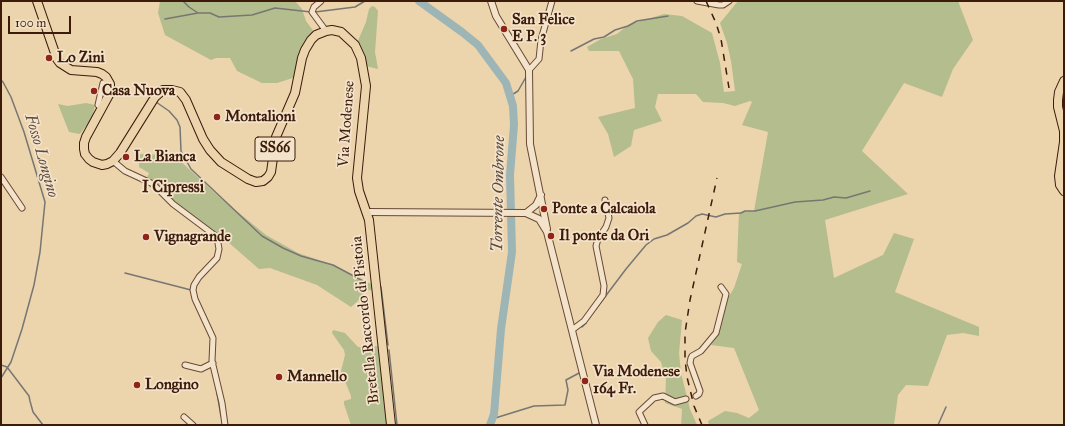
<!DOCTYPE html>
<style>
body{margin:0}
#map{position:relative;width:1065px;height:426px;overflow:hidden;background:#ecd4ad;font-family:"IM FELL Great Primer",serif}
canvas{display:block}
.frame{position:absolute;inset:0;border:2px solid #3d1b0b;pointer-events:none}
.scale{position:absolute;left:8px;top:16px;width:63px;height:18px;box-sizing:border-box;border:2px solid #3d1b0b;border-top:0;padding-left:5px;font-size:12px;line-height:14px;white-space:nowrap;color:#3d1b0b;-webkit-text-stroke:3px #f3e3ca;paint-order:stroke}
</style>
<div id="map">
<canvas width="1065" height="426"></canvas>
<div class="frame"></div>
<div class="scale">100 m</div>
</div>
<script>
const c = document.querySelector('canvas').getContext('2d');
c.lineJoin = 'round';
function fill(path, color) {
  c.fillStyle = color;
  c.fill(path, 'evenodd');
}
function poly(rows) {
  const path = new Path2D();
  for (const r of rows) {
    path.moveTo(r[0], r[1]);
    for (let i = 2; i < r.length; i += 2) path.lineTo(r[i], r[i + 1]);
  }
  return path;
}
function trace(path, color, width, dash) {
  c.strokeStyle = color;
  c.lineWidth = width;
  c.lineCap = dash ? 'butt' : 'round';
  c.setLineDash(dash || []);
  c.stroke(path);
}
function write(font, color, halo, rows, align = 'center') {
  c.font = font + ' "IM FELL Great Primer",serif';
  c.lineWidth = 3.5;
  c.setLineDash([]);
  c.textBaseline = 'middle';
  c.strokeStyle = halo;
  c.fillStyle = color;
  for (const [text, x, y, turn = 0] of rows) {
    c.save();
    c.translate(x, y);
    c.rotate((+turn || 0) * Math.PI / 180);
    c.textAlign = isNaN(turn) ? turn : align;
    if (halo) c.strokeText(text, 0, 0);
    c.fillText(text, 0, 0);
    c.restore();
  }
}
fill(poly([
 [160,1,295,1,302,9,306,21,314,32,299,76,277,83,262,83,237,71,230,58,216,58,211,60,165,35,158,13],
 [738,1,958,1,973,40,953,69,942,97,904,83,862,151,908,194,825,220,834,278,883,255,894,233,914,239,895,292,979,327,979,336,963,333,947,335,928,386,906,385,898,395,894,425,709,425,708,421,725,411,737,413,749,418,759,410,734,348,711,345,719,332,728,298,734,288,742,264,737,262,739,212,754,211,768,132,742,125,752,102,750,101,735,106,723,103,703,102,696,94,658,94,655,107,662,121,634,130,631,146,614,157,608,134,598,117,635,108,633,79,619,51,589,51,587,47,601,39,617,34,628,25,664,14,682,16,712,33,720,63,724,92,735,91,731,61,727,43,720,23],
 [372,6,375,7,378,11,375,52,378,69,366,66,357,43,366,22,369,9],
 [86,103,95,105,92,118,80,134,69,132,58,104,68,106],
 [139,154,172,155,176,157,217,195,266,235,298,253,333,265,363,281,376,285,376,289,365,291,359,300,351,307,317,285,270,268,259,269,220,235,217,237,146,180,149,173,139,167],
 [666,315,682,320,679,353,681,373,690,409,697,425,681,425,682,409,665,403,666,379,661,362,651,351,648,338,658,322],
 [333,330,345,333,358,347,380,346,388,425,351,425,344,404,344,401,351,399,351,396,341,371,345,355,344,350,332,333]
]), '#b4bd8d');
trace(poly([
 [183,1,189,7,198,13,210,13,219,17,252,15,275,8,311,12],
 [315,12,355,7,365,1],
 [165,19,198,13],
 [571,51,594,39,604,37,615,30,628,26,637,21,668,16],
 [1,80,3,82,11,97,24,132,45,202,40,252,34,285,22,329,11,362,1,378],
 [510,96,518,91,526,77],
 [156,102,169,111,177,120,180,127,181,151,191,169,262,236,283,248,301,256,333,265,365,282],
 [125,273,191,290],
 [379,286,381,287,388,345],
 [589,318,626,269,646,245,654,239,667,235,688,223,696,216,702,214,716,217,725,214,741,213,745,211,755,211,795,202,823,200,834,197,846,198,870,191],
 [582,327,586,323],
 [389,350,397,425],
 [1,365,7,367,29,396,30,401,33,412,43,425],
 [217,393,221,416],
 [492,419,534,406,565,405,568,390,566,380,581,372],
 [938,425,946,407]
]), '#777772', 1.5);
trace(poly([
 [419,1,462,32,478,45,506,83,513,106,514,125,510,175,512,252,501,329,494,414,490,425]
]), '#9eb5b6', 8);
const minor = poly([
 [321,1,314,7,312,12,326,31],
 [697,1,719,5,723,5,729,1],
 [529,70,539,59,541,40,552,1],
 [103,108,98,105,103,83],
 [113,161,125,171,153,184,173,204,217,237,219,249,217,258,199,277,194,285,193,290,195,299,213,338,212,361,222,403,225,425],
 [1,177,22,208],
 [572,330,584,321,603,295,604,286,596,246,598,239,606,227,609,218,605,200],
 [185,365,201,369,213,363],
 [696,396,699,394,700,391,690,363,691,358,692,356,701,351,716,333,726,294,721,287],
 [184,417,193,425],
 [645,425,639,412,654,398,663,396,675,402,686,399]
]);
const tertiary = poly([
 [491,1,496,16,529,70,530,144,547,229],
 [367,212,526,213,539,219,547,232,596,425],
 [526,213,536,205,541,195]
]);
const primary = poly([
 [37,1,57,59,60,63,71,70,97,72,102,74,106,77,110,84,110,93,86,137,84,143,84,149,85,154,89,159,93,162,102,165,107,164,113,161,120,153,155,97,163,90,172,90,180,92,186,100,203,139,210,150,221,162,248,179,256,182,263,181,268,177,271,172,276,137,295,93,302,58,305,50,311,40,316,35,326,31,332,30,341,32,355,45,361,58,366,86,357,178,359,191,369,220,391,425],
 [1064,81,1059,92,1058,100,1058,107,1064,131,1064,142],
 [1064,142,1059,176,1060,185,1064,191]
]);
trace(minor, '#694934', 7);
trace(tertiary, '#694934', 8);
trace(primary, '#3d1b0b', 10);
trace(minor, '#f3e3ca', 5);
trace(tertiary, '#f3e3ca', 6);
trace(primary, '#ecd4ad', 8);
trace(poly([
 [706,1,716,23,721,39,729,88],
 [702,425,694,406,687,377,685,359,685,333,690,300,717,178]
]), '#3d1b0b', 1.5, [7, 7]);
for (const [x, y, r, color] of [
 [504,29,4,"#8f2418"],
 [49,58,4,"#8f2418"],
 [94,91,4,"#8f2418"],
 [217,117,4,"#8f2418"],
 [126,157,4,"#8f2418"],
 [544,209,4,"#8f2418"],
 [551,236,4,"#8f2418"],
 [146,237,4,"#8f2418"],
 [279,377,4,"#8f2418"],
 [585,381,4,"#8f2418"],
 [137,385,4,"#8f2418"]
]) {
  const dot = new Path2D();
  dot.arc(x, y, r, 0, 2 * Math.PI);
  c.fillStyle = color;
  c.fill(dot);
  trace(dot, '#f3e3ca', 1.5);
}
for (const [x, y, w] of [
 [275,149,40]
]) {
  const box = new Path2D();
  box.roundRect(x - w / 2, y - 12, w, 24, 3);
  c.fillStyle = '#f3e3ca';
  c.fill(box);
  trace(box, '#3d1b0b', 1);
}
write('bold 14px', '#3d1b0b', null, [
 ["SS66",275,149]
]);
write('bold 15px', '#3d1b0b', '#f3e3ca', [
 ["San Felice",512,20],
 ["E P. 3",512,37],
 ["Lo Zini",57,58],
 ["Casa Nuova",102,91],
 ["Montalioni",225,117],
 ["La Bianca",134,157],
 ["Ponte a Calcaiola",552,209],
 ["Il ponte da Ori",559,236],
 ["Vignagrande",154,237],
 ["Via Modenese",593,372],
 ["164 Fr.",593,389],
 ["Mannello",287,377],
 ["Longino",145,385]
], 'left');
write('15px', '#3d1b0b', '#f3e3ca', [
 ["Via Modenese",347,124,-86],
 ["Bretella Raccordo di Pistoia",366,320,-96]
]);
write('italic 16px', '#5a493e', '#f3e3ca', [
 ["Fosso Longino",41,156,74],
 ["Torrente Ombrone",499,194,-89]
]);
write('bold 16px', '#3d1b0b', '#f3e3ca', [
 ["I Cipressi",173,188]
]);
</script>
